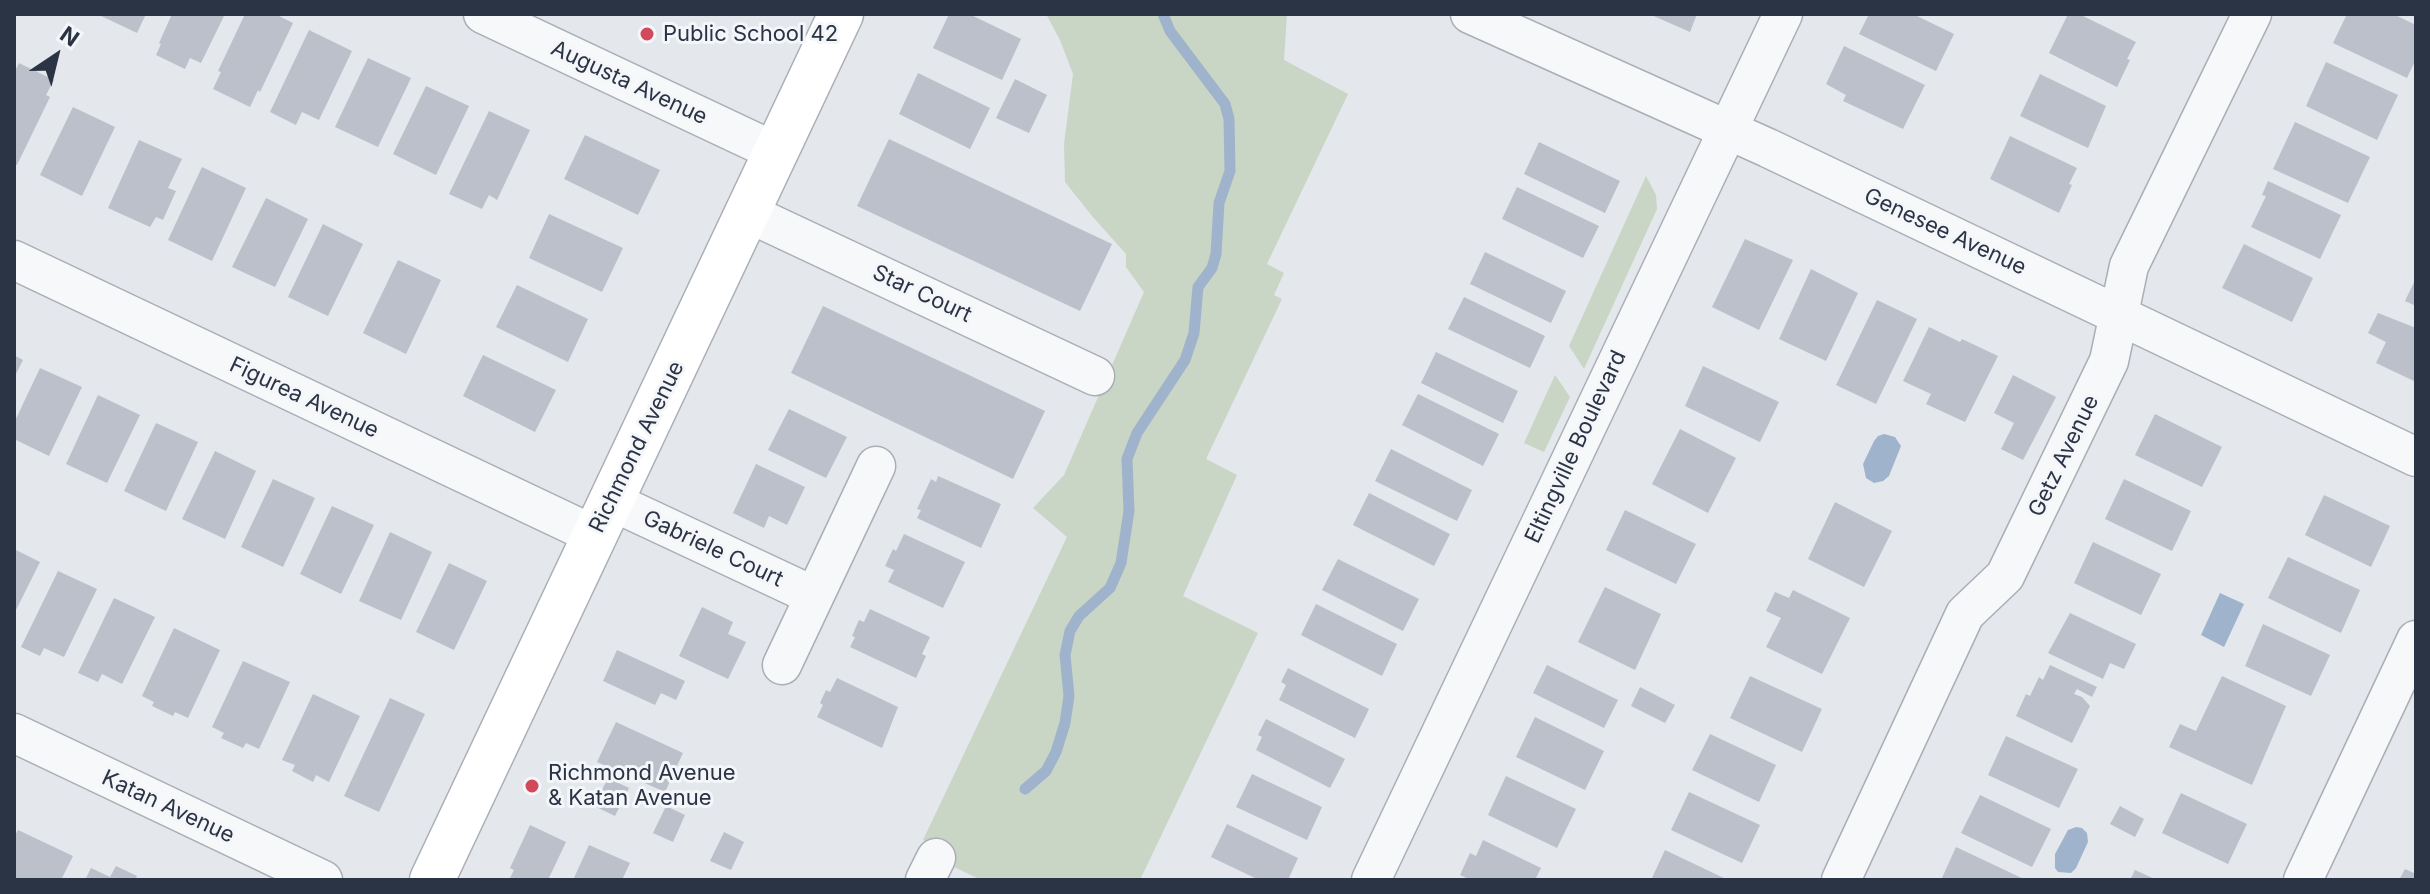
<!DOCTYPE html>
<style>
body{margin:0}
#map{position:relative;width:2430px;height:894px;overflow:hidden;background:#e4e7ec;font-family:Inter,sans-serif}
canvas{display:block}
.frame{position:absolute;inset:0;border:16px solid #2b3445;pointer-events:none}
.north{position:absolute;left:16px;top:16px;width:80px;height:80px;-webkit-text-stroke:6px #f4f6f9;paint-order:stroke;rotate:35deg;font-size:22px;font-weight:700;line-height:32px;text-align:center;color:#2b3445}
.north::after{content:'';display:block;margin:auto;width:28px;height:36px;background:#2b3445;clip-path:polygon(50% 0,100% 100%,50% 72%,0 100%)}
</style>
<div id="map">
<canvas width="2430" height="894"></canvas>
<div class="frame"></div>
<div class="north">N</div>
</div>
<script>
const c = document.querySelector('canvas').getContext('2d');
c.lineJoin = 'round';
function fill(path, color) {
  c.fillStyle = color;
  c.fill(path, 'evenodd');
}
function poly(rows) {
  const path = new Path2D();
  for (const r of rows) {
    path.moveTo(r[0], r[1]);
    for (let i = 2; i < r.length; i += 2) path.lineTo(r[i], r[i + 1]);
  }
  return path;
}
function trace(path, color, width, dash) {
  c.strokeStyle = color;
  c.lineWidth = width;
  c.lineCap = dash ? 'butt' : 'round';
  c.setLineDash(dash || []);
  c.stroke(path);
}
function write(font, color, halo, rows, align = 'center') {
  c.font = font + ' Inter,sans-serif';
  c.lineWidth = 6;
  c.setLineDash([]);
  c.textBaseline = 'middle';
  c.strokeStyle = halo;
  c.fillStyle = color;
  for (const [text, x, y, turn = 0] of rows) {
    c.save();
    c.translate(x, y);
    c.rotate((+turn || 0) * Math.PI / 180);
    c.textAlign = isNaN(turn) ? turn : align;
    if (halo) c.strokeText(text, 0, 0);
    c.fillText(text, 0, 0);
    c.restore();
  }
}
fill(poly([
 [1046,14,1287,14,1284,60,1348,94,1267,264,1284,273,1274,295,1282,299,1206,459,1237,475,1183,596,1258,633,1140,880,981,880,950,865,954,856,923,840,1067,537,1033,508,1064,475,1144,292,1126,267,1126,254,1092,216,1065,182,1064,144,1073,74,1060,40],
 [1646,176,1656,195,1657,209,1584,369,1569,346],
 [1555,375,1570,397,1544,452,1524,443]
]), '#c9d6c5');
fill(poly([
 [1884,434,1895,437,1901,446,1889,476,1883,481,1874,483,1866,478,1863,464,1874,441,1878,436],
 [2220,593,2244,604,2224,647,2201,635],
 [2076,827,2082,828,2087,833,2088,842,2076,868,2071,873,2058,872,2055,868,2055,854,2068,830]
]), '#9fb4cc');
trace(poly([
 [1025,789,1046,771,1056,752,1065,723,1069,696,1065,655,1070,631,1079,616,1110,588,1121,563,1129,511,1127,459,1137,433,1185,360,1194,333,1198,287,1212,268,1216,254,1219,203,1230,171,1229,119,1225,104,1170,31,1163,14]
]), '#9fb4cc', 11);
fill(poly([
 [97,14,146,14,137,33],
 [172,14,225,14,201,63,190,58,185,69,156,55,161,44,159,43],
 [245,14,275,14,293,23,260,92,258,90,250,107,213,89,221,72,218,71],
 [949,14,969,14,1021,39,1002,80,933,48],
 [1649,14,1697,14,1690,32],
 [1869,14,1913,14,1954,34,1936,71,1859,34],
 [2068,14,2079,14,2136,42,2127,59,2130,60,2117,87,2049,53],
 [2347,14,2393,14,2416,25,2416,59,2407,78,2333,43],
 [309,30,352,51,319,120,302,112,296,125,270,112],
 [1844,46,1925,85,1903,129,1843,101,1846,95,1826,84],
 [368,58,411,78,378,147,335,127],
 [2326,62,2398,95,2377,140,2306,106],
 [19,63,54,80,46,95,50,97,17,165,14,164,14,73],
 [918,73,990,108,970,149,899,114],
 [2040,74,2106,106,2088,148,2020,116],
 [1015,79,1047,95,1029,133,996,118],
 [426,86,469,106,436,175,393,154],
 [73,107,115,127,82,196,40,175],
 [489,111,530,130,497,200,489,195,482,209,449,194],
 [2295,122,2370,157,2348,203,2273,169],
 [585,135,660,170,638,215,564,179],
 [2010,136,2077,168,2069,184,2072,185,2059,213,1990,179],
 [889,139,1112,244,1080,311,857,206],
 [139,140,182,159,168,188,176,191,163,220,156,217,150,227,108,208],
 [1539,142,1620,181,1605,213,1524,174],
 [202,167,246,188,212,261,168,240],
 [2268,181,2341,215,2320,259,2251,227,2266,196,2262,195],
 [1517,187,1599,226,1583,258,1502,219],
 [266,198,308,219,275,287,232,267],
 [549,214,623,248,602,292,529,258],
 [323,224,363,244,328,316,288,297],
 [1745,239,1793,260,1759,330,1712,307],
 [2244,244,2313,278,2292,322,2222,288],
 [1485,252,1566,291,1551,323,1470,284],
 [398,260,441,280,406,354,363,333],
 [1811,269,1858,293,1826,361,1779,339],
 [2416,278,2416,306,2405,301],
 [517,285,588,319,568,362,496,327],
 [1464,297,1545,336,1530,368,1448,329],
 [1877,300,1917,319,1876,404,1836,385],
 [823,306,1045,411,1013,479,791,373],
 [2378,313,2416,328,2416,382,2376,363,2386,342,2368,333],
 [1929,327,1960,342,1962,339,1998,356,1965,422,1926,404,1931,394,1903,381],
 [1436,352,1518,391,1503,423,1421,383],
 [14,355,23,360,14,378],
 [483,355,556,390,535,432,463,396],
 [1703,366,1779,402,1760,442,1685,406],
 [40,368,82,387,49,456,14,439,14,423],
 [2013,375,2056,397,2023,460,2001,449,2014,423,1994,413],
 [1418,394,1499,434,1483,466,1402,425],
 [98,395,140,415,107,483,66,464],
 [789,409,847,437,826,478,768,450],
 [2155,414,2222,447,2202,487,2135,455],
 [156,423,198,442,166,511,124,491],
 [1680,429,1736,458,1708,513,1652,484],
 [1391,449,1472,490,1457,521,1375,481],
 [215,451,256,471,225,539,182,519],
 [756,464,805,487,787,525,769,516,764,528,733,513],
 [938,476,1001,504,981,548,917,518,921,510,917,509,931,479,936,482],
 [273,479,315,498,283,567,241,547],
 [2124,479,2191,511,2172,551,2105,519],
 [1369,493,1450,534,1434,566,1353,525],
 [2324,495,2390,526,2371,567,2305,535],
 [1835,502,1892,531,1864,587,1808,559],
 [332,506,374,525,341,594,300,574],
 [1625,510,1696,544,1676,584,1606,550],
 [390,532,432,552,401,620,359,601],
 [904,534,965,562,943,608,888,582,894,570,885,566,893,549,896,551],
 [2093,542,2161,574,2141,615,2074,583],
 [14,549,40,562,14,614],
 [2288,557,2360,590,2341,633,2268,598],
 [1338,559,1419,599,1403,631,1322,590],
 [449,563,487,581,454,650,416,632],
 [58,571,97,589,64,657,44,648,40,656,21,647],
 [1605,587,1661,614,1635,670,1578,642],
 [1793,590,1850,618,1822,674,1766,647,1781,618,1766,611,1775,592,1789,598],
 [114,598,155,617,122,684,102,674,98,682,78,673],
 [1316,604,1397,644,1382,676,1301,635],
 [702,607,733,622,728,634,746,642,728,679,679,656],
 [870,609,930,637,922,654,926,656,916,678,850,647,855,637,852,636,859,620,864,622],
 [2070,613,2136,644,2124,669,2110,663,2103,679,2048,653],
 [2263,624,2330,655,2311,696,2245,666],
 [174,628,220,650,188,718,175,712,173,716,152,706,154,702,142,696],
 [617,650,685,681,676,700,661,693,655,705,603,681],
 [243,661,290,682,259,749,246,743,243,748,221,738,224,733,212,727],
 [1547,665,1618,700,1604,728,1533,693],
 [2050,665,2097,687,2092,697,2077,689,2074,694,2082,697,2090,706,2072,743,2016,716,2026,694,2030,696,2039,677,2043,680],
 [1288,668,1369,709,1355,738,1279,700,1286,685,1281,682],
 [1750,676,1822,709,1802,752,1730,718],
 [2222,676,2286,706,2252,785,2169,747,2180,724,2196,731],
 [837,678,898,707,882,748,817,717,823,705,820,703,826,690,830,692],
 [1640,687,1675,705,1665,723,1631,706],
 [313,694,360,716,329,782,316,775,313,782,292,771,295,765,282,760],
 [390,698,425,714,379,812,344,796],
 [1535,717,1604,751,1585,790,1516,757],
 [1266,719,1345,759,1330,788,1256,750,1262,737,1258,735],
 [616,722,683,753,665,792,597,762],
 [1710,734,1776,765,1759,802,1692,770],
 [2006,736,2078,769,2059,808,1988,775],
 [1252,774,1322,807,1307,840,1236,807],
 [1506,776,1576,809,1557,848,1488,815],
 [608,778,629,788,615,816,594,806],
 [1689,792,1760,825,1742,863,1671,830],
 [2181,793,2247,824,2228,864,2162,833],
 [1980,795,2051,829,2032,867,1961,833],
 [666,806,685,815,673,842,653,833],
 [2120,806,2144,819,2135,837,2110,824],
 [1227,824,1298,858,1288,880,1259,880,1211,857],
 [530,825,566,842,548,880,509,880,514,870,510,868],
 [18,830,73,856,61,880,14,880,14,837],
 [724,832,744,842,731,870,710,861],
 [1483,840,1541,868,1535,880,1471,880,1460,875,1470,853,1476,856],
 [589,845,630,863,622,880,573,880],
 [1956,847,2026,880,1941,880],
 [1665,850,1728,880,1651,880],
 [116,866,137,876,135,880,85,880,91,868,110,877],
 [2405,869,2416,874,2416,880,2399,880],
 [2135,870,2157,880,2130,880]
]), '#bbc0ca');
const minor = poly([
 [483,14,776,152],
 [1470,14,1768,148,2416,457],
 [748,213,1095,376],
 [14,260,594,535],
 [611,501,814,596],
 [782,665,876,466],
 [14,733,323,880],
 [925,880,936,858],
 [1371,880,1783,14],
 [1841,880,1965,614,2005,576,2109,361,2129,266,2252,14],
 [2303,880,2416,640]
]);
const secondary = poly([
 [432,880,841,14]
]);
trace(minor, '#a9aeb7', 41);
trace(secondary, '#a9aeb7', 47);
trace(minor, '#f7f8fa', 38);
trace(secondary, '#fff', 44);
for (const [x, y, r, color] of [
 [647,34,8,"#d1495b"],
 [532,786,8,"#d1495b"]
]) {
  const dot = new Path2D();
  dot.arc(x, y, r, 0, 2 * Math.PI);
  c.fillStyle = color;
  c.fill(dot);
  trace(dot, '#f4f6f9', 3);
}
write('22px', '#2b3445', '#f4f6f9', [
 ["Public School 42",663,34],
 ["Richmond Avenue",548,773],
 ["& Katan Avenue",548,798]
], 'left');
write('22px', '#2b3445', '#f4f6f9', [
 ["Augusta Avenue",629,83,25],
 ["Genesee Avenue",1945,232,25],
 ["Star Court",922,294,25],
 ["Figurea Avenue",304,398,25],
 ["Richmond Avenue",637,447,-64],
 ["Eltingville Boulevard",1576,447,-65],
 ["Getz Avenue",2064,456,-64],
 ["Gabriele Court",713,549,25],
 ["Katan Avenue",168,807,25]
]);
</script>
